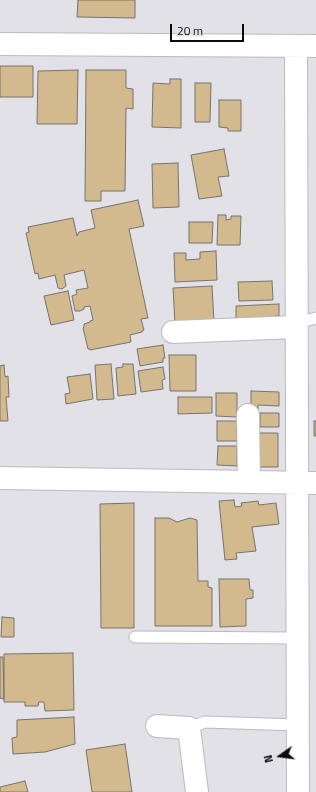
<!DOCTYPE html>
<style>
body{margin:0}
#map{position:relative;width:316px;height:792px;overflow:hidden;background:#e2e1e8;font-family:"Titillium Web",sans-serif}
canvas{display:block}
.north{position:absolute;left:260px;top:736px;width:40px;height:40px;-webkit-text-stroke:3px #e2e1e8;paint-order:stroke;rotate:256deg;font-size:11px;font-weight:700;line-height:16px;text-align:center;color:#0b0b0e}
.north::after{content:'';display:block;margin:auto;width:14px;height:18px;background:#0b0b0e;clip-path:polygon(50% 0,100% 100%,50% 72%,0 100%)}
.scale{position:absolute;left:170px;top:24px;width:74px;height:18px;box-sizing:border-box;border:2px solid #0b0b0e;border-top:0;padding-left:5px;font-size:12px;line-height:14px;white-space:nowrap;color:#0b0b0e;-webkit-text-stroke:3px #e2e1e8;paint-order:stroke}
</style>
<div id="map">
<canvas width="316" height="792"></canvas>
<div class="north">N</div>
<div class="scale">20 m</div>
</div>
<script>
const c = document.querySelector('canvas').getContext('2d');
c.lineJoin = 'round';
function fill(path, color) {
  c.fillStyle = color;
  c.fill(path, 'evenodd');
}
function poly(rows) {
  const path = new Path2D();
  for (const r of rows) {
    path.moveTo(r[0], r[1]);
    for (let i = 2; i < r.length; i += 2) path.lineTo(r[i], r[i + 1]);
  }
  return path;
}
function trace(path, color, width, dash) {
  c.strokeStyle = color;
  c.lineWidth = width;
  c.lineCap = dash ? 'butt' : 'round';
  c.setLineDash(dash || []);
  c.stroke(path);
}
const building = poly([
 [78,0,135,0,135,18,77,17,78,0],
 [0,66,33,66,33,97,0,97,0,66],
 [78,70,77,124,37,124,38,71,78,70],
 [86,70,126,70,126,88,133,89,133,109,126,108,125,191,101,191,101,201,85,201,86,70],
 [170,79,181,79,181,128,152,127,153,83,170,84,170,79],
 [195,83,211,83,210,122,195,122,195,83],
 [219,100,241,100,241,131,228,131,228,128,219,127,219,100],
 [224,149,229,176,218,177,222,196,199,199,191,155,224,149],
 [178,163,179,207,153,208,152,164,178,163],
 [138,200,144,226,129,229,148,318,141,319,144,330,142,331,142,332,130,335,131,342,90,350,90,349,88,349,83,328,84,327,84,324,90,322,90,321,93,320,90,306,84,307,84,309,80,311,75,311,72,296,77,294,76,290,88,288,84,270,64,275,66,286,62,289,58,288,55,275,39,279,38,273,35,274,26,233,29,232,28,227,73,218,77,236,79,232,95,228,91,210,138,200],
 [218,215,226,215,226,220,231,219,231,216,241,216,240,245,217,245,218,215],
 [189,222,213,222,212,243,189,243,189,222],
 [216,251,217,280,175,282,174,253,186,253,186,260,200,259,200,252,216,251],
 [272,281,273,300,239,301,238,282,272,281],
 [212,286,214,322,175,324,173,288,212,286],
 [68,291,74,320,51,325,44,296,68,291],
 [279,304,279,316,275,316,275,319,236,321,236,306,279,304],
 [163,345,165,358,163,358,163,362,140,366,137,349,163,345],
 [169,355,196,355,196,391,170,391,169,355],
 [111,364,114,399,97,400,95,365,111,364],
 [123,364,133,364,136,394,118,396,116,368,123,367,123,364],
 [4,365,5,377,8,376,9,397,6,397,8,421,0,421,0,366,4,365],
 [163,367,165,379,162,380,163,389,141,392,138,371,163,367],
 [90,374,93,399,66,404,65,394,70,393,67,377,90,374],
 [251,391,279,392,279,406,258,405,258,410,251,410,251,391],
 [216,393,237,393,237,417,216,416,216,393],
 [178,397,212,397,212,413,178,414,178,397],
 [260,413,279,413,279,427,260,427,260,413],
 [217,421,237,421,237,441,217,441,217,421],
 [314,421,316,421,316,436,314,436,314,421],
 [259,433,278,433,278,467,259,467,259,433],
 [218,446,237,446,237,466,217,465,218,446],
 [234,500,235,507,242,506,241,503,258,501,259,505,276,503,279,524,252,527,256,551,236,553,237,559,225,560,219,501,234,500],
 [134,503,134,628,101,628,100,504,134,503],
 [155,518,169,518,177,522,190,518,197,520,198,581,208,581,208,587,212,588,212,626,155,626,155,518],
 [219,579,249,579,250,590,253,590,253,598,246,599,246,626,220,627,219,579],
 [2,617,14,618,14,637,1,637,2,617],
 [73,653,74,710,45,711,44,702,39,702,38,706,25,706,25,702,4,702,4,654,73,653],
 [0,657,3,657,4,699,0,698,0,657],
 [74,717,75,744,45,752,13,754,12,738,17,737,17,720,74,717],
 [125,744,132,792,92,792,86,750,125,744],
 [25,781,28,792,0,792,0,787,25,781]
]);
fill(building, '#d3b98e');
trace(building, '#76736e', 1);
const lane = poly([
 [296,323,316,318],
 [135,637,298,638],
 [189,728,205,722,298,725]
]);
const street = poly([
 [173,332,296,327],
 [248,415,249,482],
 [157,726,189,728,197,792]
]);
const secondary = poly([
 [0,44,316,46],
 [296,46,298,792],
 [0,478,316,483]
]);
trace(lane, '#babac0', 13);
trace(street, '#babac0', 24);
trace(secondary, '#babac0', 24);
trace(lane, '#fff', 11);
trace(street, '#fff', 22);
trace(secondary, '#fff', 22);
</script>
